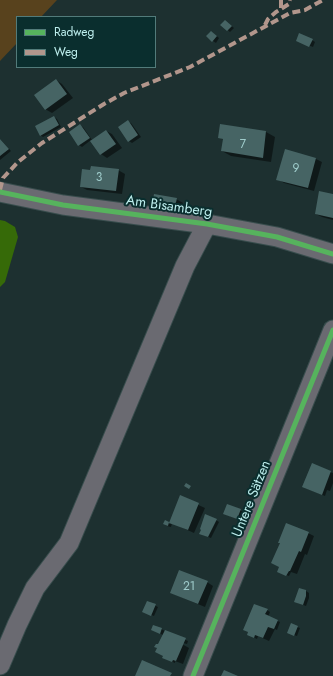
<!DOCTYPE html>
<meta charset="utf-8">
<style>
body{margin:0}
#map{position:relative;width:333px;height:676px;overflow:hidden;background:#1d3030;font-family:Jost,sans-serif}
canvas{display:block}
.legend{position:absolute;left:16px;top:16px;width:140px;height:52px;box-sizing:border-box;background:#0a2e2e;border:1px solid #527b7a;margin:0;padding:5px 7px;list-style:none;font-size:12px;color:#bdeeed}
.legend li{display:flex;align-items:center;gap:8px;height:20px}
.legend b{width:20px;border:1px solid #527b7a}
</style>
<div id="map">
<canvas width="333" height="676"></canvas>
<ul class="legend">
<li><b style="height:5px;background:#56b35d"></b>Radweg</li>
<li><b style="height:5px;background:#b2968c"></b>Weg</li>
</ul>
</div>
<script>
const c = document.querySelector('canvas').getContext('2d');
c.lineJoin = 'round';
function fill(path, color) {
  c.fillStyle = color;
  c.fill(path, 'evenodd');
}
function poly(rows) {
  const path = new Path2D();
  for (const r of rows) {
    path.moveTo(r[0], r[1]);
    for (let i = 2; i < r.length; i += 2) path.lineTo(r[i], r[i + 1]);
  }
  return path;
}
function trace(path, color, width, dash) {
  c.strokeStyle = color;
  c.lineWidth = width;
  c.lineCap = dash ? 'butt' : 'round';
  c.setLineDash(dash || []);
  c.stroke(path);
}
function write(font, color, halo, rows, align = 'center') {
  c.font = font + ' Jost,sans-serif';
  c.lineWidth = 4;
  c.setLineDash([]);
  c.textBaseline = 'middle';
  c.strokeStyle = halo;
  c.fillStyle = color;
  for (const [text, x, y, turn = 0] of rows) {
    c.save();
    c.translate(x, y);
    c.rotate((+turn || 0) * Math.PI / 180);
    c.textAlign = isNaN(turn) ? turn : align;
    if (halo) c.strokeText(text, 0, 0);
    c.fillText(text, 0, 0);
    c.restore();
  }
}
fill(poly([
 [0,0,57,0,41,17,17,17,17,43,0,61]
]), '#58421d');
fill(poly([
 [0,220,5,221,15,227,18,237,5,282,0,287]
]), '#366a08');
fill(poly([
 [228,23,234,28,230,32,222,25],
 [212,32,219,38,216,43,213,41],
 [312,40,315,42,313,47,298,41],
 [56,80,62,84,73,98,52,113,45,109],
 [54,117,57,119,61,127,43,137,40,135],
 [128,122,131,123,141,137,132,143,129,141,120,128],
 [80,126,83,127,92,140,106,131,112,134,122,148,107,158,101,154,91,140,82,147,79,145],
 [266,132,275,137,271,162,231,156,222,151,224,140,219,137],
 [0,139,11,151,0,160],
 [285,150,316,159,322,162,314,191,284,183,278,179],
 [118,170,125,174,122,194,87,190,81,187,91,171],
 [333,195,333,220,322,217,316,214],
 [176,199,183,203,180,213,159,209,153,206],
 [330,472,333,473,333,483,330,491,327,490,325,496,305,488],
 [181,497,205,508,194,533,172,523,171,527,167,526,165,522,170,524],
 [240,510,243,512,240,520,227,515],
 [216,520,219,522,211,538,203,535],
 [308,533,314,536,307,555,305,554,297,574,291,572,289,576,281,573,280,567],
 [207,582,213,586,205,607,171,593],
 [306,591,309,593,309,598,306,606,298,603],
 [148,602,158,607,154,616,146,613],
 [267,610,270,612,268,617,280,622,277,630,275,629,269,641,258,636,257,639,251,636],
 [154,626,188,641,187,644,183,643,182,644,189,648,183,664,175,661,175,663,166,659,163,635,155,631],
 [297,627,300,628,297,636,291,634]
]), '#0007');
fill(poly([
 [225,20,232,26,227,31,220,25],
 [211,31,217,36,212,42,206,36],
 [299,33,313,39,309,47,296,41],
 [56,79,67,94,45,110,34,95],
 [54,116,59,125,40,136,35,126],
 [128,120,138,135,128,142,118,127],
 [80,124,90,138,78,146,69,132],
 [220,124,266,131,263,158,221,151,223,139,218,138],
 [106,130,116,144,100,155,90,141],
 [0,139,9,149,0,156],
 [285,149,316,158,308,188,276,180],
 [91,166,119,169,116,191,80,187,82,169,90,170],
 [319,191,333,194,333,218,315,214],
 [154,194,177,198,174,211,152,206],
 [312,463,331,471,322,495,302,487],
 [186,483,191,486,189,489,184,486],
 [180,495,199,503,188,530,169,523],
 [227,504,241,509,237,519,223,514],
 [205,514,217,519,208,537,199,534,201,530,200,529],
 [165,520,169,522,168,526,163,524],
 [286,523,309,532,301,552,299,551,290,571,289,571,286,576,277,572,279,567,271,563,280,543,278,543],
 [179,570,208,581,198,604,170,593],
 [299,588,306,590,306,596,303,605,294,602],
 [147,601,156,604,151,616,142,612],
 [254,604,268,609,265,614,278,620,274,629,268,627,263,638,255,635,254,638,247,635,248,632,243,630],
 [291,623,298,626,294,636,287,633],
 [153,625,162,628,160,634,151,630],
 [165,630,186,638,176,661,173,660,172,662,162,658,163,656,155,652,157,648,154,647,156,644,158,644],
 [142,660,172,673,170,676,135,676],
 [224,670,238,676,221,676]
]), '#466464');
const minor = poly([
 [0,192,63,205,207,224,277,237,333,254],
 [0,665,17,625,35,588,69,543,185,266,207,224],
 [193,676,333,330]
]);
trace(minor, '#384d4d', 21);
trace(minor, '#6a6a71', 19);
trace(poly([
 [281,0,281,9],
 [265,25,268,19,276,12,289,4,290,0],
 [0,190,3,178,18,162,42,143,104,104,124,93,190,67,290,13,305,10,323,0]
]), '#b2968c', 4, [8, 4]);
trace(poly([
 [0,192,63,205,207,224,277,237,333,254],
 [193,676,333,330]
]), '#56b35d', 5);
write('12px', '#9fcccb', null, [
 ["7",243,145],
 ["9",296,169],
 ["3",99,178],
 ["21",189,587]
]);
write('14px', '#bdeeed', '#0a2e2e', [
 ["Am Bisamberg",169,207,8],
 ["Untere Sätzen",252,499,-68]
]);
</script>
